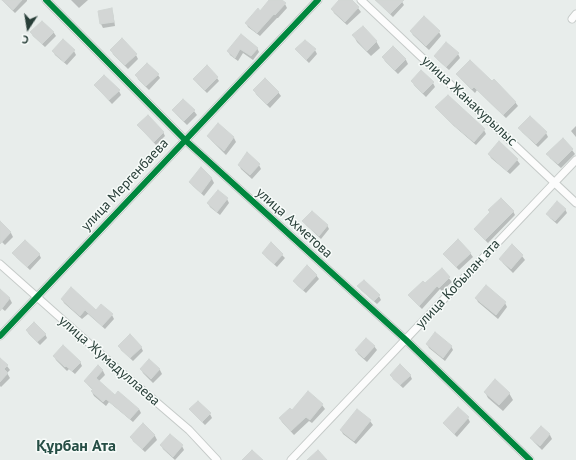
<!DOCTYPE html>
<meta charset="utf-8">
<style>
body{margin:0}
#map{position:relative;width:576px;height:460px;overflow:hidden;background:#e8edeb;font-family:"PT Sans",sans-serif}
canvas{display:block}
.north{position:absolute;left:8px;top:8px;width:40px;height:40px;-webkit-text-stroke:3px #f7fbf9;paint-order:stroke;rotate:192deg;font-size:11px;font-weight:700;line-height:16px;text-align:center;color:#283e38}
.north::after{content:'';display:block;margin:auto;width:14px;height:18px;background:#283e38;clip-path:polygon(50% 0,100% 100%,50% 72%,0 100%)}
</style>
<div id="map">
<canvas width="576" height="460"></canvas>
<div class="north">С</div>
</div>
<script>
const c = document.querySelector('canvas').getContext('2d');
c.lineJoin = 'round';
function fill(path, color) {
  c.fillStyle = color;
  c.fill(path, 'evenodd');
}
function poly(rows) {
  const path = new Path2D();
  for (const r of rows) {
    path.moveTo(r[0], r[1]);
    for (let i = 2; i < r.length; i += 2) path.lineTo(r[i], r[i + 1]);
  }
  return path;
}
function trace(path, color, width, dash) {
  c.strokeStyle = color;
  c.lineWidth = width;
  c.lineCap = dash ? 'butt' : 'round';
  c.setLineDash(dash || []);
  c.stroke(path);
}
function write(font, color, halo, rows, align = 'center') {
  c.font = font + ' "PT Sans",sans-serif';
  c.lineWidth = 3;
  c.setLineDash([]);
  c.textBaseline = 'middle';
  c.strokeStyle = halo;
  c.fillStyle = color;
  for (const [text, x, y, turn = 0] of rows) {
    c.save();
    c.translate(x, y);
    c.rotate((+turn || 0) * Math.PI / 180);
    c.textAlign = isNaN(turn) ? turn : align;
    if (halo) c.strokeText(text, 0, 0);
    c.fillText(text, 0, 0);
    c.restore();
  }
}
fill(poly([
 [2,0,27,0,27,1,15,13],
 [71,0,88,0,79,8],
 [270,0,281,0,285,4,287,8,278,18,277,18,260,36,248,27,246,23,260,12],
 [341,0,350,0,358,8,361,12,347,25,334,13,332,9],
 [375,0,401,0,404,5,393,17],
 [111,9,113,13,115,26,103,28,101,24],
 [42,22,54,33,56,36,45,47,33,36,31,33],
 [411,32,439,32,441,36,429,50,413,35],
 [242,35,257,48,259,52,253,60,243,53,238,61,230,55,228,51],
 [354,36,376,41,380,48,371,56,357,42],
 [393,48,406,60,408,64,398,74,385,61,383,58],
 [111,50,136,55,138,59,128,69,113,54],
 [315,50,317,54,309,63,299,53],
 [53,51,74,51,76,55,67,65,55,55],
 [458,54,460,58,449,70,438,60,435,56],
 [421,71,433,83,435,87,426,97,414,85,412,81],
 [457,74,515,102,518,106,506,118,477,90,475,93,460,78],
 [136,75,158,75,160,78,149,90,138,79],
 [217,78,219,81,207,93,197,83,195,79],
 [95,85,119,91,121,95,112,104,98,89],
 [254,90,278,92,281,96,270,108,256,94],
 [183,100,194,111,197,115,187,125,176,114,173,110],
 [436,107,484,130,486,134,476,145,454,126,439,111],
 [218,124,234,138,236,142,226,155,211,140,208,136],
 [138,126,163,132,165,136,156,145,141,129],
 [576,126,576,137,571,131],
 [520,128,546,133,548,137,538,147,522,132],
 [563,140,572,150,575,154,561,168,550,158,548,154],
 [489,154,517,160,520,164,510,174,491,158],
 [239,165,259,165,261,169,252,179,241,169],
 [201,169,212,179,214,183,204,196,193,186,190,182],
 [227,199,229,203,220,215,210,207,208,203],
 [565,209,567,213,557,224,550,218,547,214],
 [513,211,515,215,488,243,478,233],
 [303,221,327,225,329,229,321,239,306,225],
 [0,223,11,233,13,237,5,245,0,240],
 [264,253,282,255,285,258,277,267,266,257],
 [470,253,473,257,459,270,447,258],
 [39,254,41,258,30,270,16,257],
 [522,256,525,260,513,273,503,263,501,259],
 [442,270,452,282,442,291,440,289,422,309,412,299,425,285],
 [316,275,319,279,306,293,297,285,294,281],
 [359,286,379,296,381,300,377,304,361,290],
 [0,291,10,299,12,303,5,311,0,307],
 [476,298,505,303,507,307,498,319,478,302],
 [62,299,96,312,112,315,114,319,105,329,88,314,82,319,64,303],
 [27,331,45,334,47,338,40,345,29,334],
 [427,344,451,346,453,350,445,361,429,348],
 [119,346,141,347,143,351,133,361,121,350],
 [374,346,377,350,367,362,358,354,356,350],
 [54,356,80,362,82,366,75,374,69,369,67,371,56,360],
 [0,359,7,366,10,370,7,373,10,378,1,387,0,386],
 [149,360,160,370,162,374,153,383,143,373,141,369],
 [98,367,103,371,105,375,98,382,115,396,139,409,141,413,133,422,109,402,106,406,94,396,92,392,93,390,88,385,85,381],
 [391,375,410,375,412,379,403,388,393,379],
 [485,392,509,393,513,400,503,411,488,398],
 [308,393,322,405,325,409,312,423,309,421,294,435,282,422,280,418,292,411],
 [190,410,210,414,212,418,205,425],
 [357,410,370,421,373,425,356,444,343,434,341,430],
 [468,418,470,422,457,437,444,424],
 [143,425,155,436,157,440,145,452,133,441,131,437],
 [541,427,550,435,552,439,542,450,534,442,531,438],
 [161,445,182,446,184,450,175,460,163,449]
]), '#0003');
const building = poly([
 [2,0,22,0,13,10,2,0],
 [269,0,282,0,286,3,275,15,274,14,257,33,245,23,258,8,260,11,269,0],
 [339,0,352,0,359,7,345,22,331,9,339,0],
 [376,0,404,0,390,14,376,0],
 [112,8,114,22,100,24,98,11,112,8],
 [424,16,440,31,426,46,410,31,424,16],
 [42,21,54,32,42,44,30,32,42,21],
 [363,26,377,41,367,51,352,35,363,26],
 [241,34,258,48,251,56,240,49,235,58,227,51,241,34],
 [122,38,137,54,125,65,110,50,122,38],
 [63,39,75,50,64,62,52,51,63,39],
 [305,40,316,49,306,60,295,49,305,40],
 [446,42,459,53,446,67,434,56,446,42],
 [393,46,406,59,395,70,382,57,393,46],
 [470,60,492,81,494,79,516,102,503,115,474,87,472,89,456,74,470,60],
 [147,63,159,74,146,86,135,75,147,63],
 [207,65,218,77,205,90,193,79,207,65],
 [421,70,434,82,423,93,411,81,421,70],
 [104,75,120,90,109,100,94,85,104,75],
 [265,78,279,92,267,104,253,90,265,78],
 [448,95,485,129,474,142,450,122,435,107,448,95],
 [183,99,195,110,184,121,172,110,183,99],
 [148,115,164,132,154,142,137,125,148,115],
 [530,116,547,132,536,144,518,128,530,116],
 [218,123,234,137,224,151,207,136,218,123],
 [563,138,573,149,558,164,546,154,563,138],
 [499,141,518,159,507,171,488,154,499,141],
 [247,152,260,164,250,175,238,165,247,152],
 [201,167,212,178,201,193,189,182,201,167],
 [218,190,228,198,217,212,207,203,218,190],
 [501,198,514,211,485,240,474,229,490,212,488,210,501,198],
 [557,201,566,209,555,221,546,214,557,201],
 [312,211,328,225,319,236,302,221,312,211],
 [0,221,11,232,0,244,0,221],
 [458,239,471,253,456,267,443,254,458,239],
 [25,240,40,254,27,267,12,253,25,240],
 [271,242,283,254,274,264,262,253,271,242],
 [512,244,523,255,511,269,499,259,512,244],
 [307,265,317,275,303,290,293,281,307,265],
 [442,268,450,277,439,288,437,286,419,306,408,295,423,281,425,283,442,268],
 [364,280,380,295,374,301,357,286,364,280],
 [486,285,506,302,496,315,475,298,486,285],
 [71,287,96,310,101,304,113,314,102,326,85,310,80,316,61,299,71,287],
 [0,289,10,298,0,311,0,289],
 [34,322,46,334,37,342,26,330,34,322],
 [435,332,452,346,443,358,426,344,435,332],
 [130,334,142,347,130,358,118,346,130,334],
 [366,338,375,346,364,358,355,350,366,338],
 [63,345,81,362,72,371,66,366,65,367,53,356,63,345],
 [0,358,8,365,4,369,8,373,0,382,0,358],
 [149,359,160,369,151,379,140,369,149,359],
 [400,364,411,375,400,385,390,375,400,364],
 [98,365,103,370,96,378,115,395,118,391,139,409,130,419,106,399,103,402,91,391,93,389,84,381,98,365],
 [495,379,510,393,499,405,484,392,495,379],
 [308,391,323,404,310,420,306,417,291,431,279,418,290,408,292,410,308,391],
 [198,401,211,413,202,422,189,409,198,401],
 [458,407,469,417,454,434,443,423,458,407],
 [357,409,371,420,354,441,340,430,357,409],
 [143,423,155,435,142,449,130,437,143,423],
 [541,426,550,434,540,446,530,438,541,426],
 [170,434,183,445,173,457,160,445,170,434],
 [252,450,263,460,242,460,252,450],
 [318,450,327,460,307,460,318,450]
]);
fill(building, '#d3d6d5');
trace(building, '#d1d6d4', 1);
const street = poly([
 [46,0,185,140,406,340,530,460],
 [361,0,576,203],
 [572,19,576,14],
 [0,264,119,370,189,430,217,460],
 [0,336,318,0],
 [291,460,576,160]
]);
trace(street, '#c5cac8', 9);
trace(street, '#fcfcfc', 7);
trace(poly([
 [46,0,185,140,406,340,530,460],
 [0,336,318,0]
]), '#00873e', 6);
write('14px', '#283e38', '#f7fbf9', [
 ["улица Жанакурылыс",469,101,43],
 ["улица Мергенбаева",125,185,-47],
 ["улица Ахметова",294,223,42],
 ["улица Кобылан ата",458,284,-47],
 ["улица Жумадуллаева",109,361,41]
]);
write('bold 16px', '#264e45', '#f7fbf9', [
 ["Құрбан Ата",76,446]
]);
</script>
